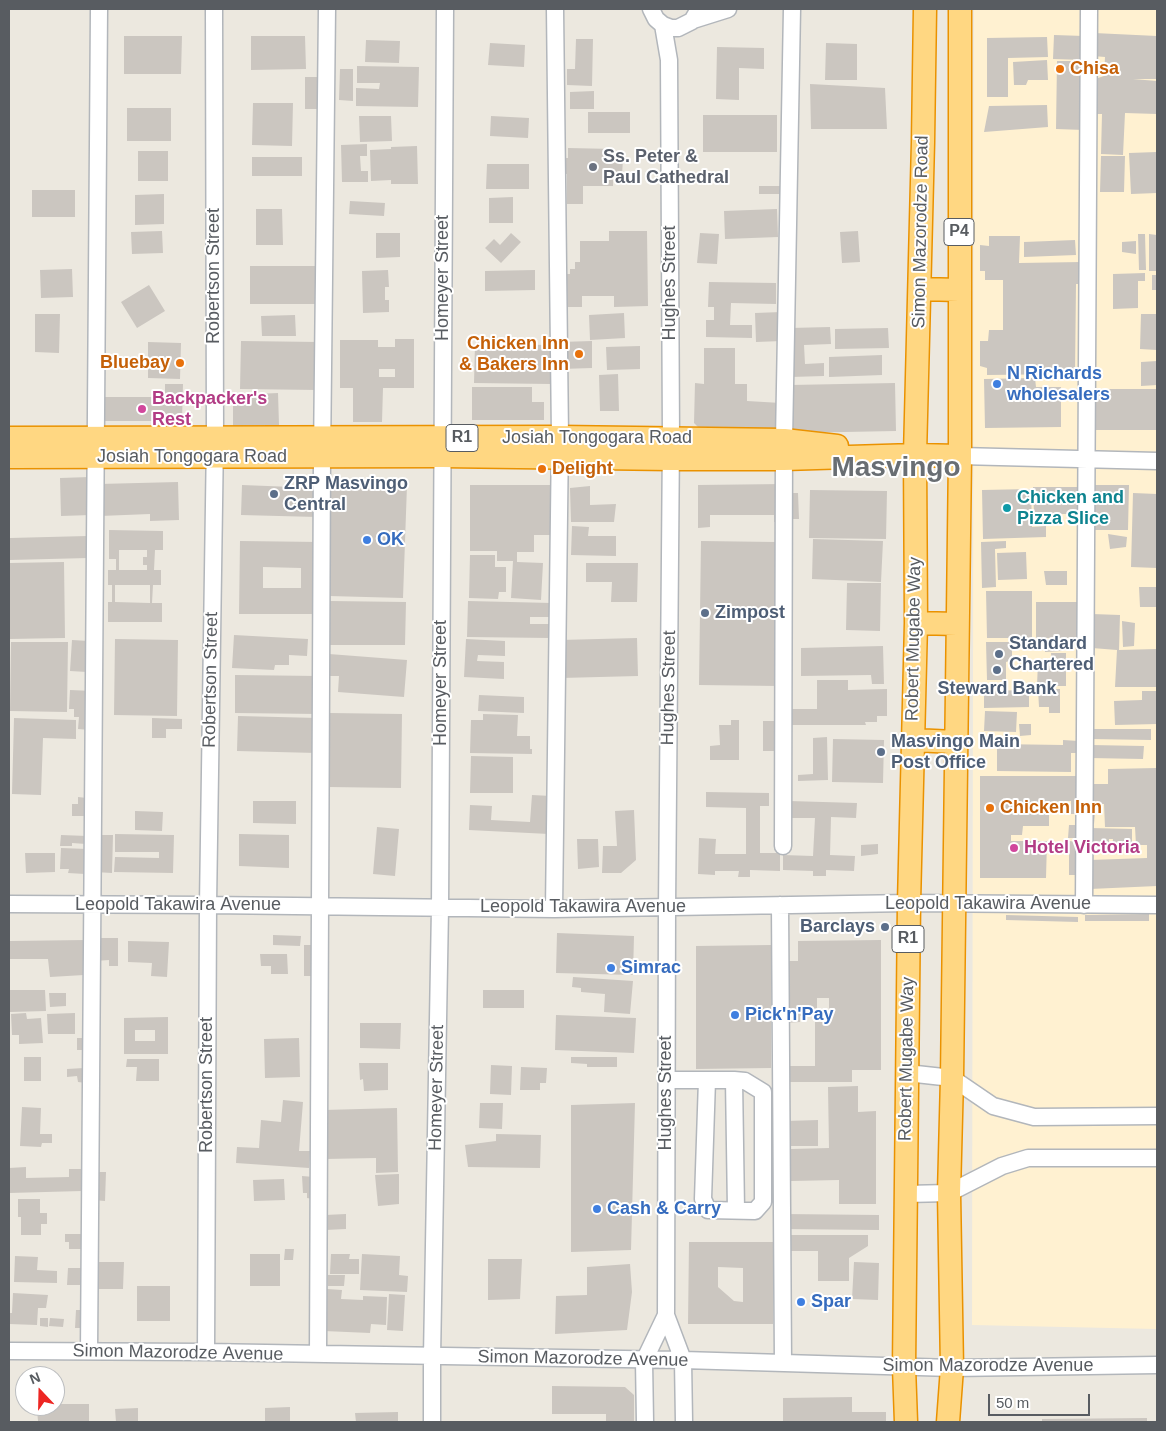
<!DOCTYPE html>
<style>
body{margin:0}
#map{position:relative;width:1166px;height:1431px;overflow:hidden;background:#ece8df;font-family:Helvetica,sans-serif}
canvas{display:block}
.frame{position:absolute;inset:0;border:10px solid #585c61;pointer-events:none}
.north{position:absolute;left:15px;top:1366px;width:50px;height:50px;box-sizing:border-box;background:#fff;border:1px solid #bcbec0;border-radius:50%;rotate:339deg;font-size:14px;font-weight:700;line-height:20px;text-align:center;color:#585c61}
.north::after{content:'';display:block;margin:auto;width:18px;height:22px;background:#ed2623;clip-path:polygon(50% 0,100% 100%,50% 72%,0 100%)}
.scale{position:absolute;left:988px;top:1394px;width:102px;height:22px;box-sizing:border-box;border:2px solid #585c61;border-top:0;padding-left:6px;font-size:15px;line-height:18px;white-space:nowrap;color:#585c61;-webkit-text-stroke:4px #fff;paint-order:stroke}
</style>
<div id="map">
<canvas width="1166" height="1431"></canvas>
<div class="frame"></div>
<div class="north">N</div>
<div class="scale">50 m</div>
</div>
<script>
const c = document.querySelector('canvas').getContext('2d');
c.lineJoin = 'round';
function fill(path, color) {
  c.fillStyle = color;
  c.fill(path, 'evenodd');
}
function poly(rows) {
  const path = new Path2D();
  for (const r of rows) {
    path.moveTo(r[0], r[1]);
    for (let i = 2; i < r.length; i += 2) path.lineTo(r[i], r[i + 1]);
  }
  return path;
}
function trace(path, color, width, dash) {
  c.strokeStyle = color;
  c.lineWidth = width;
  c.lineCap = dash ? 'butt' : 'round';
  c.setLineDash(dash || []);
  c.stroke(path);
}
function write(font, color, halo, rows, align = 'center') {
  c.font = font + ' Helvetica,sans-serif';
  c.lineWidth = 4;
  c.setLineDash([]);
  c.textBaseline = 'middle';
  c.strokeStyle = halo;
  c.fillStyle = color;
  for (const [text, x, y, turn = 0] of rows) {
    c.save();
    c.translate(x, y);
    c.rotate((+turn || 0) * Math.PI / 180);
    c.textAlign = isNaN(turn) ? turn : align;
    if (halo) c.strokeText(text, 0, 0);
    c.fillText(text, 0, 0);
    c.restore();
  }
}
fill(poly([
 [974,9,1157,9,1157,1329,972,1325]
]), '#fff1d1');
fill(poly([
 [1094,33,1157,36,1157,79,1133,79,1157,81,1157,114,1125,113,1123,155,1101,154,1102,114,1094,114,1095,79,1104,76,1105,57,1093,56],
 [1054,35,1084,36,1083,60,1053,59],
 [124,36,182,36,181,74,124,74],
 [251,36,305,36,306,69,251,70],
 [1047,37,1048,57,1008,58,1008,97,987,97,987,38],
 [576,39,593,39,592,86,567,85,567,69,575,69],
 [366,40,400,41,399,63,365,62],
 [490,43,525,45,524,67,488,65],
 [826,43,857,44,857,80,825,80],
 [717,47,764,48,764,69,739,68,739,100,716,99],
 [1047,60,1048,80,1028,80,1026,85,1014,85,1013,62],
 [1057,61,1086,61,1084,130,1056,129],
 [357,66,419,67,418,107,356,106,356,88,379,89,380,83,357,83],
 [340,69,353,69,353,101,339,100],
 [305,77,323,77,323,109,305,109],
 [810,84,885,88,887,129,811,129],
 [594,91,594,109,570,109,570,92],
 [253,103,293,103,292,146,252,145],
 [1047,105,1048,127,984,132,989,106],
 [127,108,171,108,171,141,127,141],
 [588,112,630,112,630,133,588,133],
 [703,115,777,115,777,152,703,152],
 [359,116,391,116,392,141,360,142],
 [491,116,529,118,528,138,490,136],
 [367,144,367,156,360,156,361,171,368,171,368,182,342,182,341,145],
 [417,146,418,184,391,184,391,180,371,181,370,150,391,149,391,147],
 [568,148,614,149,614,159,623,159,622,175,613,175,613,186,583,186,583,204,567,204,567,174,563,174,563,158,568,158],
 [138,151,168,151,168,181,138,181],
 [1157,152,1157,193,1131,194,1129,153],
 [1101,156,1125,156,1124,192,1100,192],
 [252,157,302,157,302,176,252,176],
 [487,164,529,164,529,189,486,189],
 [759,186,783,186,783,194,759,194],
 [32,190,75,190,75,217,32,217],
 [164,194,164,224,135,225,135,195],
 [513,197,513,223,489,223,489,198],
 [350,201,385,203,384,216,349,214],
 [256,209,282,209,283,245,256,245],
 [777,209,778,237,725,239,724,211],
 [162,231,163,253,132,254,131,232],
 [609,231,647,231,648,306,614,307,614,296,582,296,582,307,561,307,561,274,570,274,570,269,575,269,575,262,580,262,580,241,609,241],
 [858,231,860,262,842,263,840,232],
 [376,233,400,233,400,257,376,258],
 [511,233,521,242,501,263,485,248,494,239,500,245],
 [700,233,719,234,717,264,697,263],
 [1138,234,1145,234,1146,270,1139,270],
 [1149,234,1157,235,1157,271,1149,271],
 [989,236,1020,236,1019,263,1082,262,1082,284,1076,284,1075,374,987,375,987,368,980,366,980,341,988,341,989,330,1003,330,1003,280,985,280,985,271,980,271,980,245,989,246],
 [1075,240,1076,255,1024,257,1024,242],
 [1136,241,1136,254,1122,252,1122,242],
 [250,266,319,266,318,304,250,304],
 [72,269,73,297,41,298,40,270],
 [388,270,389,287,385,287,385,300,389,300,389,312,363,313,362,271],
 [535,270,535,290,485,291,485,271],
 [1145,273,1145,281,1138,281,1138,308,1113,309,1113,274],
 [1152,275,1157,275,1157,290,1152,290],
 [709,282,776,283,776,304,731,303,730,325,752,325,752,338,706,337,706,320,714,320,714,307,708,307],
 [149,285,165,311,137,328,121,302],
 [781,312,782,341,756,342,755,313],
 [624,313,625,338,590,340,589,315],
 [35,314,60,314,59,353,35,352],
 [1141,314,1157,314,1157,350,1140,349],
 [295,315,296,336,262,336,261,316],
 [830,327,831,344,804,345,805,364,824,363,824,376,791,377,790,328],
 [888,328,889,348,835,349,835,329],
 [395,339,414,339,414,388,383,388,382,422,353,422,353,388,340,388,340,340,378,340,378,347,395,347],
 [379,369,395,369,395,377,379,377],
 [241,341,319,342,318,390,240,389],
 [592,341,592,368,561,369,560,342],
 [148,342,181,343,180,379,148,378],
 [475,344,551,345,550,384,474,383],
 [640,346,640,369,607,370,606,347],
 [704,348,735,348,735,384,747,384,747,401,781,403,780,433,702,431,694,423,695,383,704,384],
 [882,355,882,375,829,377,829,357],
 [1157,361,1157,385,1141,386,1141,362],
 [618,374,619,411,600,411,599,375],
 [1035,378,1036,387,1061,387,1061,427,985,428,984,379],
 [895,383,896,431,791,433,790,385],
 [165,384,183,384,182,421,102,421,102,397,165,397],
 [472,387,532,387,532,402,544,402,544,420,472,420],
 [1094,389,1157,389,1157,430,1094,430],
 [278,393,279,425,233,426,233,395],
 [90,477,91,515,61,516,60,478],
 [178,482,179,520,150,521,150,514,100,516,99,484],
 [329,484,407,485,403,598,329,596],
 [784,484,784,522,774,522,774,515,710,515,710,527,698,528,698,485],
 [242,485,318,488,317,517,241,515],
 [470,485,552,485,552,535,534,535,534,552,517,552,517,562,543,563,541,600,511,598,513,561,497,561,497,551,470,551],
 [1089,485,1129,485,1128,530,1088,530],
 [590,486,590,505,616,504,614,522,571,522,570,488],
 [1033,487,1081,487,1081,514,1034,514],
 [1031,489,1032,527,1046,526,1046,537,983,539,982,490],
 [810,490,887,491,886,539,809,538],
 [791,493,798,493,799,519,792,519],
 [1133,493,1157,494,1157,568,1131,567],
 [572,526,589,527,588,536,616,536,616,556,571,555],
 [109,530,163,531,163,550,155,550,154,570,161,570,161,585,153,585,152,603,162,603,162,622,108,622,108,602,112,602,112,585,108,585,108,570,116,570,116,559,109,559],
 [119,550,147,550,147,557,143,557,143,565,147,565,147,570,119,570],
 [115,585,150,585,150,603,115,602],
 [1108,534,1127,537,1126,547,1110,549],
 [87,536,88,558,10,560,10,538],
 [813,539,883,541,881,582,812,579],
 [240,541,320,542,319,614,239,614],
 [263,567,301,568,301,588,263,588],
 [701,541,775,542,779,686,699,685],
 [1006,541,1006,548,995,549,996,587,982,588,981,542],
 [1026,552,1027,579,998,580,997,553],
 [470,555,495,555,495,567,506,567,506,592,499,592,498,599,469,598],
 [64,562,65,638,9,639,9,563],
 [586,563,638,563,637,602,611,602,612,582,586,582],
 [1044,571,1067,571,1067,585,1046,585],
 [847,583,881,583,880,631,846,630],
 [1139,587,1157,587,1157,607,1140,607],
 [986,591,1032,591,1032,638,987,638],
 [330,601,406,602,405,645,329,645],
 [468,601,552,603,552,617,530,617,530,624,550,624,550,638,467,637],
 [1036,602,1079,602,1079,638,1036,638],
 [1092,614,1120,615,1119,650,1157,649,1157,687,1115,687,1117,650,1092,648],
 [1122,621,1135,623,1134,646,1123,647],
 [234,635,308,639,307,656,289,655,289,665,275,665,274,670,232,668],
 [637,638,638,676,561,678,560,640],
 [115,639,178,640,177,716,114,715],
 [466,639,505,641,505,656,478,655,477,661,504,662,504,679,464,677],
 [1045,639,1062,639,1062,651,1045,652],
 [72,640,89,641,87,672,70,671],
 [11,642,68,642,67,712,10,711],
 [986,642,1012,642,1012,660,1006,662,1006,680,987,680],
 [883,646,884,684,872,684,871,675,801,676,801,648],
 [1051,653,1066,653,1066,663,1052,664],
 [329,654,407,660,404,697,338,692,339,676,327,676],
 [1038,661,1049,662,1049,666,1066,666,1066,686,1037,686],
 [235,675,318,676,318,714,235,713],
 [817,680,848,680,848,690,887,689,887,716,877,716,877,722,865,722,866,725,786,725,786,709,817,709],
 [1038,689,1060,689,1060,713,1049,713,1049,707,1039,707],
 [70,690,93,691,90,730,78,729,79,717,74,717,74,709,69,709],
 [1029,690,1029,707,984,708,984,691],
 [1142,691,1157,691,1157,724,1115,725,1114,701,1142,700],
 [479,695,524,697,524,713,478,711],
 [985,711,1017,712,1016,732,984,731],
 [330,713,402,714,401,788,329,787],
 [483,714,518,715,517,736,530,736,530,749,532,749,532,754,470,753,471,720,483,720],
 [238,716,318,718,317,753,237,751],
 [14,718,76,720,76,739,43,738,41,795,12,794],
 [152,718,182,719,182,729,166,729,166,738,152,738],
 [731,720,739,720,739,760,710,760,710,746,720,745,719,725,731,725],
 [763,721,774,721,774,751,763,751],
 [1019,724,1031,724,1031,735,1020,736],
 [1091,729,1151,729,1151,740,1090,739],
 [827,737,828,780,798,781,798,775,813,774,813,738],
 [833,739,884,740,883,783,832,782],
 [1063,740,1079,741,1078,753,1071,753,1071,772,997,771,997,744,1063,745],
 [1091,745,1144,746,1143,759,1090,758],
 [471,756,513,757,513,793,470,793],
 [1157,768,1157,886,1090,889,1090,860,1147,858,1147,845,1136,845,1135,827,1105,827,1104,804,1094,804,1094,784,1108,784,1108,769],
 [980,776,1080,776,1080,814,1071,814,1071,801,1049,802,1049,826,1023,826,1022,835,1011,835,1011,841,1047,841,1046,878,980,878],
 [706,792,769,793,769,806,760,806,760,853,780,853,780,871,750,870,750,877,738,877,739,871,715,871,715,875,698,874,699,838,716,839,715,854,746,854,746,808,706,807],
 [532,795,551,796,549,834,469,830,470,805,492,806,491,820,530,822],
 [78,797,87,798,86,816,72,816,72,804,78,804],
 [253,801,296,801,296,824,253,823],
 [789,801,857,803,856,818,831,817,830,855,855,856,854,871,826,870,826,876,813,876,813,871,783,870,783,855,813,856,815,818,789,818],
 [1091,805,1100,806,1100,813,1095,813,1094,824,1090,824],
 [634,810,636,860,621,873,602,873,603,846,617,846,615,811],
 [135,811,163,812,162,831,135,830],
 [1069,825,1079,825,1079,838,1068,838],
 [377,827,399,829,395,876,373,874],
 [1090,828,1132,829,1132,848,1112,847,1113,839,1109,839,1109,851,1089,850],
 [115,834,174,835,173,873,114,872,115,857,159,858,159,852,115,852],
 [239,834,289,835,289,868,239,866],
 [61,835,87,836,86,844,72,843,72,846,60,846],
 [97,835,113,835,112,873,95,872],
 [577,839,598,839,599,867,578,869],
 [1069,841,1078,842,1079,875,1069,875],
 [878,844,878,854,861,856,861,845],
 [61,848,87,849,85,874,68,873,69,869,60,869],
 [25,853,55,853,55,872,26,873],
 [1149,914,1149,921,1085,921,1085,915],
 [1006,915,1078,917,1078,922,1006,920],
 [557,933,634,936,633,975,556,973],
 [273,935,301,936,300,946,273,945],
 [95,938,118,938,118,966,109,966,109,960,95,961],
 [86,940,84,975,50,977,48,959,10,959,10,941],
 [881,940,881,1070,852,1070,852,1082,786,1082,786,1066,815,1066,815,1022,829,1022,829,998,817,998,817,1015,800,1016,800,1022,784,1023,784,961,798,961,798,941],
 [128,941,169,942,167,977,151,976,152,963,128,962],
 [304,945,316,945,316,976,304,976],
 [771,945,771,1068,696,1069,696,946],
 [260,954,287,954,288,974,271,974,271,966,261,966],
 [573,977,633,981,630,1014,604,1012,605,994,581,992,581,988,572,987],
 [10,990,45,990,46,1011,10,1012],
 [483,990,524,990,524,1008,483,1008],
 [49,993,66,993,66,1006,50,1007],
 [26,1013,27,1019,41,1018,43,1043,19,1044,19,1035,12,1035,11,1014],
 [75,1013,75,1034,48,1034,47,1014],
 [556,1015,636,1018,634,1053,555,1050],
 [168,1017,168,1054,124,1054,124,1018],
 [135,1030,155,1030,155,1041,135,1041],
 [360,1023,401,1023,400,1049,360,1048],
 [77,1038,87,1038,87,1050,77,1050],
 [299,1038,300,1077,265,1078,264,1039],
 [24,1057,41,1057,41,1081,24,1081],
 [571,1057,617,1057,617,1067,587,1067,587,1064,571,1063],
 [127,1059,159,1059,159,1081,136,1081,137,1067,126,1067],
 [359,1063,388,1063,388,1090,364,1091,363,1079,360,1080],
 [491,1065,512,1066,511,1095,490,1094],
 [521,1067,547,1068,546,1083,540,1083,540,1090,520,1090],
 [84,1068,86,1083,78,1082,77,1076,67,1077,67,1069],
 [858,1086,858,1112,876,1111,876,1204,839,1204,839,1180,791,1181,791,1149,829,1148,828,1087],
 [283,1100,303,1102,299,1151,310,1151,309,1168,236,1163,237,1147,259,1148,261,1120,281,1122],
 [480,1103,503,1103,502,1129,479,1128],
 [635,1103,631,1250,571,1252,571,1105],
 [22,1107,41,1108,40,1134,52,1134,52,1143,42,1143,41,1147,20,1146],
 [397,1108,398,1172,376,1173,376,1158,325,1159,324,1110],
 [818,1120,818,1146,786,1146,786,1121],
 [496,1134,541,1135,540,1168,468,1167,465,1145,496,1141],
 [26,1167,26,1178,69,1177,69,1169,82,1169,82,1191,9,1193,9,1168],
 [94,1172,106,1172,105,1201,93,1200],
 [399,1174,399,1204,378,1206,375,1175],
 [302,1176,314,1177,313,1199,307,1198,307,1193,303,1193],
 [284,1179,285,1200,254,1201,253,1180],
 [18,1199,40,1199,40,1213,47,1213,47,1224,41,1224,41,1235,21,1235,21,1217,18,1217],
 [346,1214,346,1229,325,1230,325,1215],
 [783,1214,879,1215,879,1230,783,1229],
 [65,1234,85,1234,85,1249,69,1249,69,1242,65,1242],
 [786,1235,868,1235,868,1246,849,1258,849,1281,818,1281,818,1251,786,1251],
 [689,1242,773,1242,773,1324,688,1324],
 [718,1267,743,1268,743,1302,734,1301,718,1287],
 [285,1249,294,1249,293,1260,284,1260],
 [250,1254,280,1254,280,1286,250,1286],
 [331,1254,350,1254,349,1259,359,1259,359,1274,330,1274],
 [362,1254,400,1256,399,1275,408,1276,407,1292,360,1290],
 [15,1256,38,1257,37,1270,57,1271,57,1283,14,1282],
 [488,1259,522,1259,520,1299,488,1300],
 [98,1262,124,1262,123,1289,98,1289],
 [854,1262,879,1263,878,1300,852,1299],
 [630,1264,632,1292,627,1330,555,1334,556,1296,587,1295,587,1267],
 [68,1268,83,1268,83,1285,67,1285],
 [328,1275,345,1275,344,1286,328,1286],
 [137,1286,170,1286,170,1321,137,1321],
 [327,1289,342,1290,341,1299,363,1300,363,1296,387,1297,386,1325,371,1324,370,1333,324,1331],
 [13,1293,48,1295,46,1308,38,1308,37,1325,9,1324,10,1313,12,1313],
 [389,1294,405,1295,403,1331,387,1330],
 [76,1310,83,1310,83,1328,75,1328],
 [40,1318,48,1318,48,1327,40,1326],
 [50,1318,64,1319,63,1327,49,1326],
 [552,1386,625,1387,634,1395,634,1422,606,1422,606,1414,552,1414],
 [852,1397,852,1412,886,1412,886,1422,783,1422,783,1398],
 [55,1404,89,1404,89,1422,38,1421,37,1410,46,1410,46,1406,55,1406],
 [290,1407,290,1422,265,1422,265,1408],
 [138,1408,138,1422,116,1422,115,1409],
 [398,1412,398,1422,356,1422,355,1413],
 [1147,1418,1147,1422,1042,1422,1042,1419]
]), '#cbc6c0');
const minor = poly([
 [651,9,656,19,663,25,671,28,678,28,692,21,699,9],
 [693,20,728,9],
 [663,25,669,60,671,438,667,907,666,1315,683,1360,684,1422],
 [960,456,1157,461],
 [783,846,784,440,792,9],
 [9,904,208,905,554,909,909,903,1157,905],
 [780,905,783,1363],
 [1084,905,1089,9],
 [554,909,560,437,555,9],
 [907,1073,952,1078,993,1106,1034,1117,1157,1116],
 [666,1080,734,1080,745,1081,763,1092,763,1202,755,1211,708,1210,703,1199,707,1080],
 [734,1080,736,1210],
 [906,1194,949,1193,1002,1166,1028,1158,1157,1158],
 [9,1351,206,1352,683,1360,952,1368,1157,1365],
 [89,1351,99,9],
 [206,1352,208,905,215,438,214,9],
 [318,1354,322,457,327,9],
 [432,1422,432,1357,440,908,445,9],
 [645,1422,644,1361,666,1315]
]);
const highway = poly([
 [920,289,959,290],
 [9,438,560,437,784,440,837,446],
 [9,457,442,456,671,459,784,459,915,455,960,456],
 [916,623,957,624],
 [913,740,955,742],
 [906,1422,904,1367,909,903,916,623,915,455,923,142,925,9],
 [948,1422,952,1368,949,1193,952,1078,960,456,960,9]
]);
trace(minor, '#b2b6bb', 19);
trace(highway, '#ea9200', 25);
trace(minor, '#fff', 16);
trace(highway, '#ffd782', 22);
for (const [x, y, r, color] of [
 [1060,69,5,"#e8710a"],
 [593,167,5,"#6b7280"],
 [579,354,5,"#e8710a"],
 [180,363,5,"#e8710a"],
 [997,384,5,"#3f7fe0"],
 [142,409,5,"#d1479c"],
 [542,469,5,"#e8710a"],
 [274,494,5,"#5c6f8a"],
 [1007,508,5,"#0f9aa8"],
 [367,540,5,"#3f7fe0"],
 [705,613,5,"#5c6f8a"],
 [999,654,5,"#5c6f8a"],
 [997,670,5,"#5c6f8a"],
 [881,752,5,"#5c6f8a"],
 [990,808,5,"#e8710a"],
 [1014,848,5,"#d1479c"],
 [885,927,5,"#5c6f8a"],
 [611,968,5,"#3f7fe0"],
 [735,1015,5,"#3f7fe0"],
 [597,1209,5,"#3f7fe0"],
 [801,1302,5,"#3f7fe0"]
]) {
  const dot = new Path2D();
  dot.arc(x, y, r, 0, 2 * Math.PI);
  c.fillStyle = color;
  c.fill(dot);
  trace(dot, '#fff', 2);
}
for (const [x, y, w] of [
 [959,232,30],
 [462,438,32],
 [908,939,32]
]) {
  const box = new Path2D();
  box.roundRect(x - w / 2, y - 13.5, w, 27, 4);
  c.fillStyle = '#fff';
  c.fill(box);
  trace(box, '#585c61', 1);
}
write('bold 16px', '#585c61', null, [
 ["P4",959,232],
 ["R1",462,438],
 ["R1",908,939]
]);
write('bold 18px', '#c56008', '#fff', [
 ["Chisa",1070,69],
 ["Chicken Inn",569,344,"right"],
 ["& Bakers Inn",569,365,"right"],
 ["Bluebay",170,363,"right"],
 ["Delight",552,469],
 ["Chicken Inn",1000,808]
], 'left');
write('bold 18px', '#5b616d', '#fff', [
 ["Ss. Peter &",603,157],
 ["Paul Cathedral",603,178]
], 'left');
write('18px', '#585c61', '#fff', [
 ["Simon Mazorodze Road",921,232,-89],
 ["Robertson Street",214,276,-90],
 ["Homeyer Street",443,278,-90],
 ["Hughes Street",670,283,-90],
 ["Josiah Tongogara Road",597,438],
 ["Josiah Tongogara Road",192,457],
 ["Robert Mugabe Way",914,639,-89],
 ["Robertson Street",211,680,-89],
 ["Homeyer Street",441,683,-90],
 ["Hughes Street",669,688,-89],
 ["Leopold Takawira Avenue",988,904],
 ["Leopold Takawira Avenue",178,905],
 ["Leopold Takawira Avenue",583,907],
 ["Robert Mugabe Way",907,1059,-89],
 ["Robertson Street",207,1085,-90],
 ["Homeyer Street",437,1088,-89],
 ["Hughes Street",666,1093,-90],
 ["Simon Mazorodze Avenue",178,1353,1],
 ["Simon Mazorodze Avenue",583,1359,1],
 ["Simon Mazorodze Avenue",988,1366]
]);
write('bold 18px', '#366cbe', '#fff', [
 ["N Richards",1007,374],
 ["wholesalers",1007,395],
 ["OK",377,540],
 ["Simrac",621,968],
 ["Pick'n'Pay",745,1015],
 ["Cash & Carry",607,1209],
 ["Spar",811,1302]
], 'left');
write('bold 18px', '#b23c85', '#fff', [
 ["Backpacker's",152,399],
 ["Rest",152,420],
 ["Hotel Victoria",1024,848]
], 'left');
write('bold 18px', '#4e5e75', '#fff', [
 ["ZRP Masvingo",284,484],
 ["Central",284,505],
 ["Zimpost",715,613],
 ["Standard",1009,644],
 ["Chartered",1009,665],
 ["Steward Bank",997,689,"center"],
 ["Masvingo Main",891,742],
 ["Post Office",891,763],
 ["Barclays",875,927,"right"]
], 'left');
write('bold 18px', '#0d838f', '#fff', [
 ["Chicken and",1017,498],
 ["Pizza Slice",1017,519]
], 'left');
write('bold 28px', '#696e73', '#fff', [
 ["Masvingo",896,468]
]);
</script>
